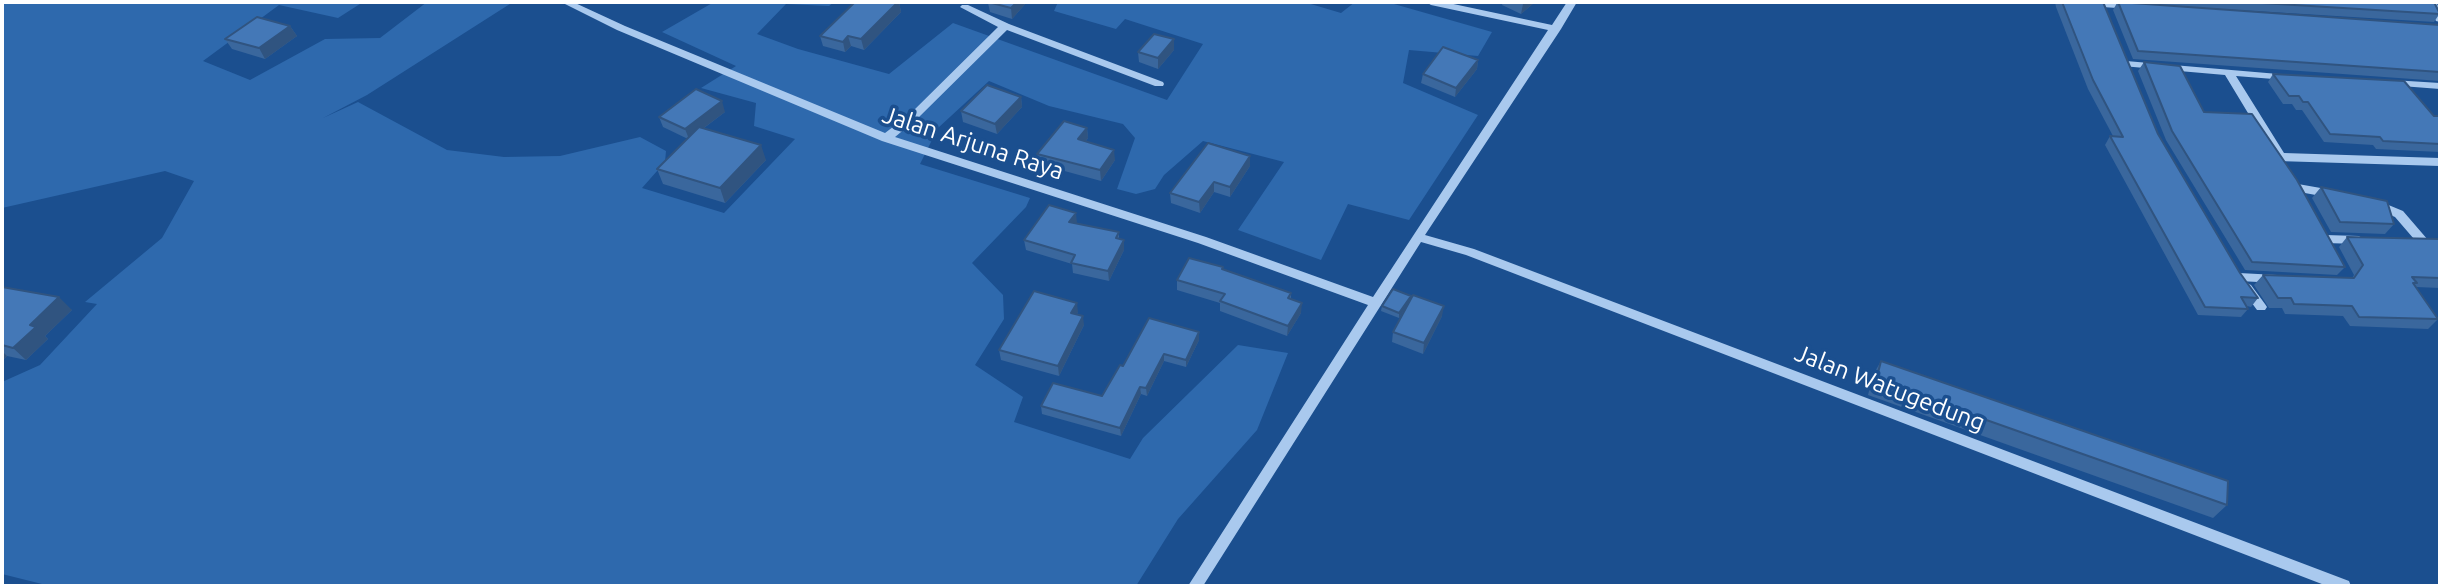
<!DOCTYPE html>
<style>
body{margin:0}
#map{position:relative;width:2442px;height:588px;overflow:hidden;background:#1b4f8f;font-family:Ubuntu,sans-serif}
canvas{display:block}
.frame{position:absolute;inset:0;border:4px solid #fff;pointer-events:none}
</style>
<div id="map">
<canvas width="2442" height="588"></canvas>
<div class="frame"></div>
</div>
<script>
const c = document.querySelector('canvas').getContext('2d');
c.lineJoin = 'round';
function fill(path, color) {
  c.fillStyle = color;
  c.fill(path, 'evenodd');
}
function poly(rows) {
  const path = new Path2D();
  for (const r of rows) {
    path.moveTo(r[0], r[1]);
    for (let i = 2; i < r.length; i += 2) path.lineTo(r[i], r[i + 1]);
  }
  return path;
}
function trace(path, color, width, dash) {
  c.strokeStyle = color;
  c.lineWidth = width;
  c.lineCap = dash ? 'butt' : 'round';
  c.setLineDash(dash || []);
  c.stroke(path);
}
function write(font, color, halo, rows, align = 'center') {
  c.font = font + ' Ubuntu,sans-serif';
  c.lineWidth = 7;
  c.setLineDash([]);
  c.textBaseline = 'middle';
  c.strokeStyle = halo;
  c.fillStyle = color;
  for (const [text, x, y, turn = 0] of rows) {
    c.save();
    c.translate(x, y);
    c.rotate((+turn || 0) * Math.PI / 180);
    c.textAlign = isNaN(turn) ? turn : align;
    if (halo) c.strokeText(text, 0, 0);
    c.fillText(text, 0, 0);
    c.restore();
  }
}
fill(poly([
 [2,2,363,2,338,18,279,5,203,61,250,80,325,39,380,38,427,2,513,2,367,95,323,118,358,102,447,150,504,157,560,156,640,137,666,151,665,162,642,188,724,213,795,139,754,126,756,103,701,88,736,66,662,32,714,2,834,2,829,6,786,4,757,34,798,49,889,74,953,23,1167,100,1203,44,1125,19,1116,29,1054,11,1058,2,1304,2,1341,13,1355,2,1387,2,1492,32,1478,56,1409,50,1403,83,1478,115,1409,220,1348,204,1321,260,1238,230,1284,162,1203,141,1164,175,1155,189,1136,194,1117,189,1135,138,1123,124,1049,106,989,81,938,128,920,164,1030,198,1026,207,972,263,1003,295,1004,319,975,365,1023,397,1014,422,1130,459,1143,438,1238,345,1288,353,1257,430,1178,519,1136,586,41,586,42,584,2,574,2,382,40,365,97,304,85,302,162,238,194,181,165,171,2,208]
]), '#2e69ad');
fill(poly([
 [561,2,573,2,625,26,885,133,910,114,998,27,960,7,962,5,968,5,1009,24,1163,82,1164,84,1163,86,1155,86,1007,30,918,118,895,137,1206,237,1373,297,1548,30,1431,5,1426,2,1444,2,1552,25,1567,2,1577,2,1561,29,1425,235,1474,249,2349,581,2351,586,2327,586,1466,255,1421,242,1203,586,1188,586,1368,305,1198,243,882,141,617,30,561,2],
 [2099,2,2133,3,2138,6,2133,9,2102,7,2097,4,2099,2],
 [2426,2,2436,2,2440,10,2440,22,2436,21,2426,2],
 [2126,61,2290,75,2291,77,2286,80,2236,76,2284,153,2440,158,2440,166,2277,161,2225,75,2122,66,2121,64,2126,61],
 [2392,80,2440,83,2440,89,2388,85,2387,83,2388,81,2392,80],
 [2298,184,2332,190,2338,194,2332,198,2294,191,2292,188,2298,184],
 [2374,199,2403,211,2428,240,2430,243,2428,246,2420,246,2395,217,2370,206,2368,203,2374,199],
 [2325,235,2359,236,2365,240,2359,244,2325,243,2319,239,2325,235],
 [2239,273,2277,275,2283,279,2277,283,2239,281,2233,277,2239,273],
 [2247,283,2251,285,2265,304,2267,307,2265,310,2257,310,2243,291,2241,288,2243,285,2247,283]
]), '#a9c9ee');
fill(poly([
 [899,2,901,12,864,50,851,46,845,52,823,46,820,36],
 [985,2,1027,2,1012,19,990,12,988,3],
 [1503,2,1535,2,1521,14,1502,5],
 [2055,2,2434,2,2440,13,2434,22,2173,6,2440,25,2440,81,2133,59,2113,10,2117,3,2103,2,2158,134,2240,273,2258,298,2251,307,2247,306,2248,309,2241,317,2198,315,2105,145,2110,136,2113,136,2088,89,2056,7],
 [290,26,297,36,265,59,232,49,225,39],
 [1174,39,1174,50,1158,69,1139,62,1138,52],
 [1478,60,1477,69,1455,97,1421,83,1423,74],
 [2144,62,2204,112,2345,267,2337,275,2245,270,2166,140,2138,71],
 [2273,74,2434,116,2440,116,2440,152,2376,149,2373,145,2324,142,2302,110,2296,110,2292,104,2283,104,2268,82],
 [1021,97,1022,107,997,134,963,122,961,111],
 [725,112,704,128,766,160,725,203,663,184,657,169,688,139,663,127,659,117],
 [1087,128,1088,138,1086,141,1115,160,1101,181,1039,164,1037,154],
 [1250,166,1230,197,1214,192,1200,213,1171,203,1170,193],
 [2321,187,2394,224,2385,234,2331,232,2312,198],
 [1077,223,1119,232,1119,239,1124,240,1124,250,1109,281,1073,273,1072,264,1026,250,1024,240],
 [2347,237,2440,239,2440,288,2416,287,2438,319,2428,329,2350,326,2343,316,2285,314,2282,308,2269,308,2254,285,2263,275,2352,278,2354,275,2339,247],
 [1223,267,1223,270,1291,293,1291,299,1301,313,1287,336,1220,311,1220,303,1177,290,1177,280],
 [2,287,72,310,45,336,48,339,26,360,7,356,2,361],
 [1411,296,1410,301,1399,318,1381,311,1382,306],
 [1078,312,1077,314,1084,325,1059,376,1001,360,999,350],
 [1442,316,1423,354,1392,342,1393,332],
 [1199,332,1199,340,1186,367,1164,361,1147,396,1141,394,1121,436,1042,414,1041,406,1102,396,1123,366],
 [1881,361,2227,505,2213,518,1868,395,1873,375]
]), '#3a679d');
fill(poly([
 [899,2,901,12,864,50,861,39],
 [1017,2,1027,2,1012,19,1011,8],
 [1525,2,1535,2,1521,14,1523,4],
 [290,26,297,36,265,59,259,48],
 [848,36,851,46,845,52,843,42],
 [1174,39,1174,50,1158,69,1158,58],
 [1478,60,1477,69,1455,97,1456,88],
 [1021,97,1022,107,997,134,995,124],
 [722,101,725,112,689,139,685,129],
 [1087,128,1088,138,1079,150,1078,139],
 [761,145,766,160,725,203,720,188],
 [1114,150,1115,160,1101,181,1100,170],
 [1250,156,1250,166,1230,197,1230,187],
 [1214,182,1214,192,1200,213,1199,202],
 [1076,213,1077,223,1071,232,1069,222],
 [1124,240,1124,250,1109,281,1108,271],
 [1411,296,1410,301,1399,318,1399,313],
 [59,297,72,310,45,336,48,339,26,360,13,348,30,325],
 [1077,303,1078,312,1072,322,1071,313],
 [1302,303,1301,313,1287,336,1288,326],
 [1444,306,1442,316,1423,354,1424,343],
 [1083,316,1084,325,1059,376,1058,366],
 [1199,332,1199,340,1186,367,1186,360],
 [2,351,7,356,2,361],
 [1164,354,1164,361,1147,396,1146,388],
 [1140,387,1141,394,1121,436,1120,428]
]), '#305480');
const building = poly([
 [855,2,898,2,861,39,848,36,843,42,820,36,855,2],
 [988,2,1017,2,1011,8,988,2],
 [2062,2,2103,2,2158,134,2240,273,2258,298,2241,297,2248,309,2205,307,2110,136,2123,137,2093,80,2062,2],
 [2118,2,2440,25,2440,72,2138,51,2118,2],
 [2246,2,2434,2,2440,14,2246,2],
 [257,17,290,26,259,48,225,39,257,17],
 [1154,34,1174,39,1158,58,1138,52,1154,34],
 [1443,47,1478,60,1456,88,1423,74,1443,47],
 [2144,62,2180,66,2204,112,2252,114,2297,180,2345,267,2252,262,2172,131,2144,62],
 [2273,74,2404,81,2434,116,2440,116,2440,144,2383,141,2380,137,2330,134,2308,102,2303,102,2299,96,2289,96,2273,74],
 [987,85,1021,97,995,124,961,111,987,85],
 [696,89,722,101,685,129,659,117,696,89],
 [1064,121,1087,128,1078,139,1114,150,1100,170,1037,154,1064,121],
 [699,127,761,145,720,188,657,169,699,127],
 [1208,143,1250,156,1230,187,1214,182,1199,202,1170,193,1208,143],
 [2321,187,2387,201,2394,224,2340,222,2321,187],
 [1049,205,1076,213,1069,222,1119,232,1116,238,1124,240,1108,271,1071,263,1075,255,1024,240,1049,205],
 [2347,237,2440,239,2440,278,2412,277,2417,283,2413,283,2438,319,2359,317,2352,306,2294,304,2291,298,2278,298,2263,275,2354,278,2363,265,2347,237],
 [1189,258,1223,267,1222,269,1291,293,1288,298,1302,303,1288,326,1220,301,1225,294,1177,280,1189,258],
 [2,287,59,297,30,325,36,327,13,348,2,345,2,287],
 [1393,289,1411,296,1399,313,1382,306,1393,289],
 [1034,291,1077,303,1071,313,1083,316,1058,366,999,350,1034,291],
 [1413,295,1444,306,1424,343,1393,332,1413,295],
 [1149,318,1199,332,1186,360,1164,354,1146,388,1140,387,1120,428,1041,406,1053,383,1102,396,1120,365,1123,366,1149,318],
 [1881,361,2228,481,2227,505,1876,381,1881,361]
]);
fill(building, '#4478b7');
trace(building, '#305480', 2);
write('24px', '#fff', '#1b4f8f', [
 ["Jalan Arjuna Raya",973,143,18],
 ["Jalan Watugedung",1890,388,21]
]);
</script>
